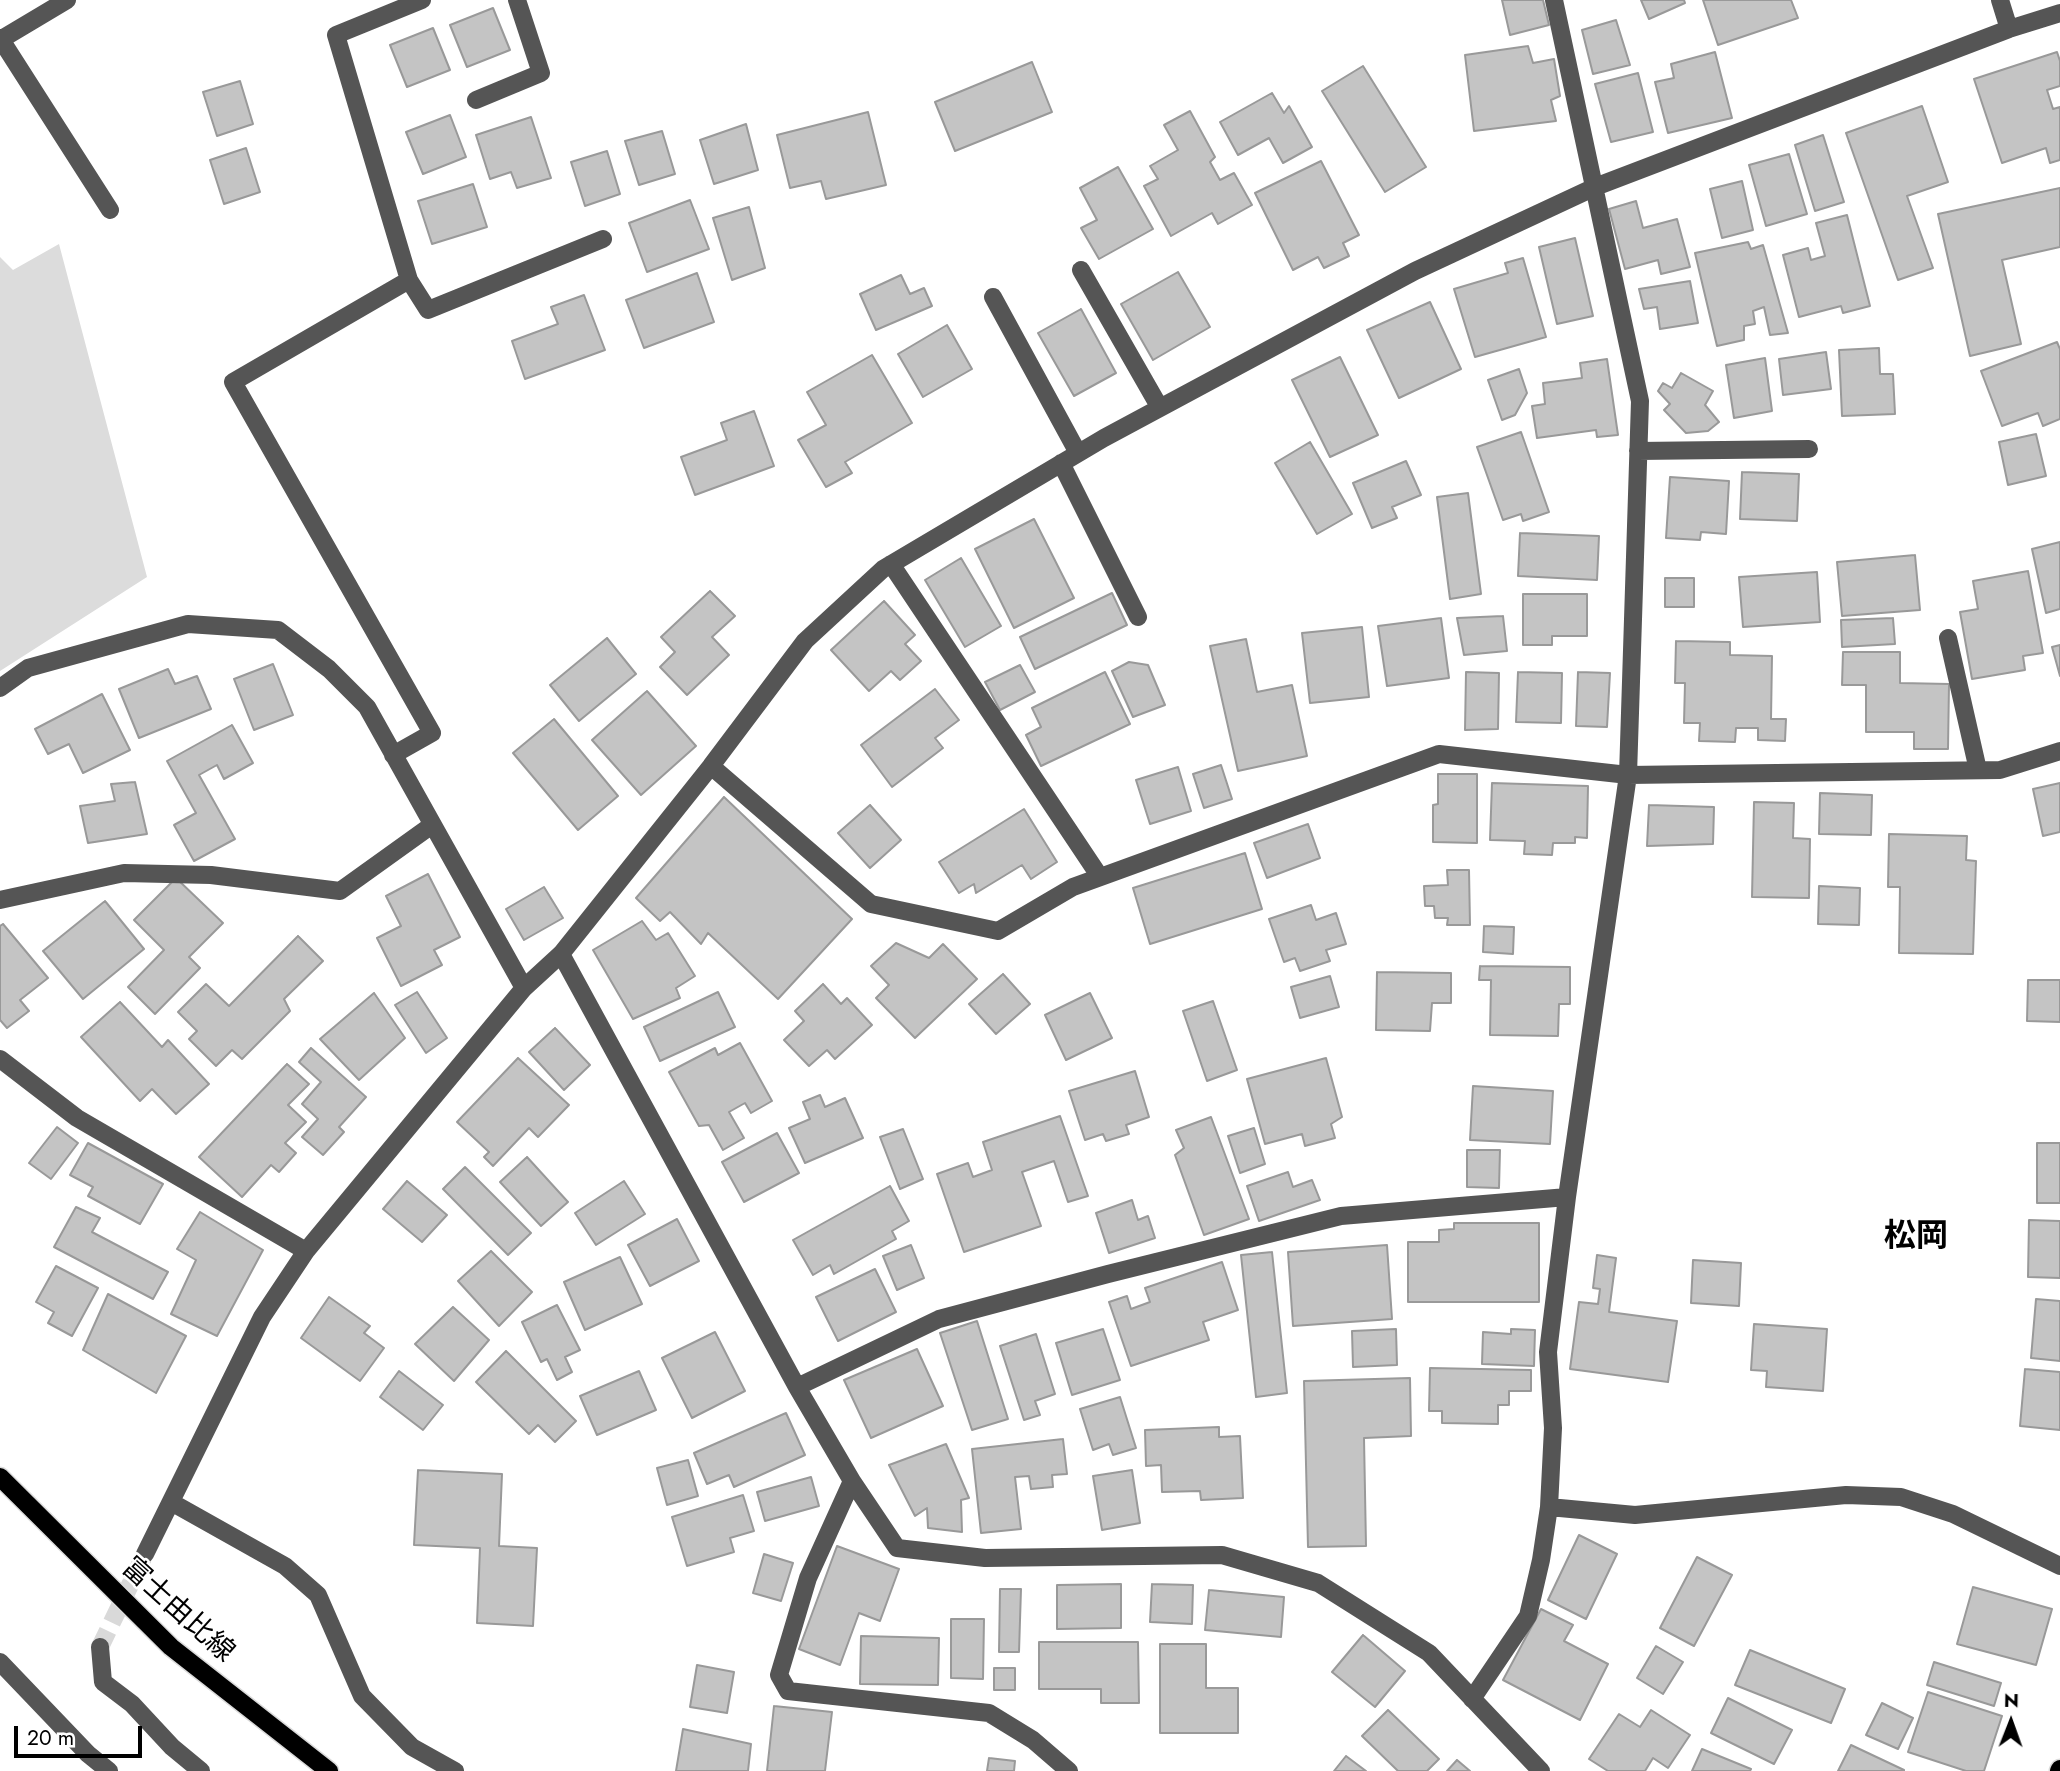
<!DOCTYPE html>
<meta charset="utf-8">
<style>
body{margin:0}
#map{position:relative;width:2060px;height:1771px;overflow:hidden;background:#fff;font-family:Jost,sans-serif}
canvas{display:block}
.north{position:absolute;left:1976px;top:1687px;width:70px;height:70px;-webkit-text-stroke:5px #fff;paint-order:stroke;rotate:1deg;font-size:19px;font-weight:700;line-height:28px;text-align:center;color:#000}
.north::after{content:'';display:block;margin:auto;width:24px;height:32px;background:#000;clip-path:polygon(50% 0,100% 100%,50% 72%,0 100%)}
.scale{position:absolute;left:14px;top:1726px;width:128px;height:32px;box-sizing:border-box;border:4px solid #000;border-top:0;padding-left:9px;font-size:21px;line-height:24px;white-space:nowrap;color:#000;-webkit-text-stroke:5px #fff;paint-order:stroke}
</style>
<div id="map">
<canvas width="2060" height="1771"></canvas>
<div class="north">N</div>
<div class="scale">20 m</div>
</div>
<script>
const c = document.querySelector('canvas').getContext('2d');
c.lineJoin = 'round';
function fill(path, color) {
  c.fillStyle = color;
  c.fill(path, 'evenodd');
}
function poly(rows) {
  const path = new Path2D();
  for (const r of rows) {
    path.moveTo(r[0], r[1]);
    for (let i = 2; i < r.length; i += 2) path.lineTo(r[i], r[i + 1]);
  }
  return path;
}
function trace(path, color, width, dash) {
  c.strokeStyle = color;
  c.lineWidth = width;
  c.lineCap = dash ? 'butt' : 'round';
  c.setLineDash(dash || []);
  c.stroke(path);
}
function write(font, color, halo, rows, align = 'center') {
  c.font = font + ' Jost,"Noto Sans JP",sans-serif';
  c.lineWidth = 5;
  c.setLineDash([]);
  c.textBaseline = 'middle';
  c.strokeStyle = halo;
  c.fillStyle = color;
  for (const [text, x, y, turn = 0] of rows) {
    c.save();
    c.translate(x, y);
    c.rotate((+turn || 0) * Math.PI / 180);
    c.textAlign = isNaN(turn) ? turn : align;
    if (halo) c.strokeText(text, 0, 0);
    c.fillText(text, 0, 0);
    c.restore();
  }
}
fill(poly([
 [59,244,147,577,0,671,0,257,13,270]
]), '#dcdcdc');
const building = poly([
 [1502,0,1543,0,1549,25,1510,35,1502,0],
 [1641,0,1684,0,1685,3,1649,19,1641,0],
 [1703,0,1791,0,1798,18,1718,45,1703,0],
 [493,8,510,50,467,67,450,25,493,8],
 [1616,20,1630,65,1593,74,1582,30,1616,20],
 [433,28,450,70,407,87,390,45,433,28],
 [1528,46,1533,63,1554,59,1560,96,1551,100,1556,121,1474,131,1465,55,1528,46],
 [1715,52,1732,118,1668,133,1655,82,1674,78,1671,64,1715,52],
 [2057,52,2060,61,2060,86,2047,90,2053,109,2060,107,2060,160,2050,163,2046,148,2002,163,1974,79,2057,52],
 [1032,62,1052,112,955,151,935,102,1032,62],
 [1363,66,1426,167,1385,192,1322,91,1363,66],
 [1638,73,1653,132,1611,142,1595,84,1638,73],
 [240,81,253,124,217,136,203,92,240,81],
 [1272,93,1284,113,1289,106,1312,147,1283,163,1269,138,1238,155,1220,122,1272,93],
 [1922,106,1948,182,1907,196,1933,268,1898,280,1846,133,1922,106],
 [1190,111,1215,157,1210,162,1220,180,1234,173,1252,205,1218,224,1212,213,1171,236,1144,186,1158,179,1150,166,1178,150,1164,125,1190,111],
 [868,112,886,185,826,199,821,181,790,188,777,135,868,112],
 [450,115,466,157,423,174,406,132,450,115],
 [531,117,551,178,517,188,511,172,490,179,476,135,531,117],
 [746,124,758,170,714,184,700,140,746,124],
 [662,131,675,174,639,185,625,141,662,131],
 [1823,135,1844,202,1815,211,1795,145,1823,135],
 [246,148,260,192,224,204,210,160,246,148],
 [607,151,620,194,585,206,571,162,607,151],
 [1789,154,1807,214,1766,226,1749,165,1789,154],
 [1321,161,1359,235,1343,243,1349,256,1324,268,1318,257,1293,270,1255,193,1321,161],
 [1118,167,1153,229,1099,259,1081,228,1097,220,1080,188,1118,167],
 [1742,181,1753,230,1722,238,1710,189,1742,181],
 [473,184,487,227,432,244,418,201,473,184],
 [2060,188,2060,247,2002,260,2021,344,1970,356,1938,214,2060,188],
 [690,200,709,249,647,272,629,223,690,200],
 [1636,201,1643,228,1677,219,1690,267,1661,274,1658,260,1625,269,1609,209,1636,201],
 [749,207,765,268,732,280,713,218,749,207],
 [1847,215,1870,306,1843,313,1841,306,1799,317,1783,255,1808,248,1811,260,1825,256,1816,223,1847,215],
 [1575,238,1593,316,1557,324,1539,247,1575,238],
 [1748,242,1751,249,1763,245,1788,333,1770,335,1764,307,1753,311,1755,324,1744,326,1744,340,1717,346,1695,253,1748,242],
 [1523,258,1546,337,1475,357,1454,289,1508,273,1505,263,1523,258],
 [1178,272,1210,327,1153,360,1121,304,1178,272],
 [697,273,714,322,644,348,626,300,697,273],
 [901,275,910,294,924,288,932,306,876,330,860,294,901,275],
 [1690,281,1698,323,1660,329,1657,307,1644,309,1639,289,1690,281],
 [584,295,605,350,525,379,512,341,558,324,551,307,584,295],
 [1430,302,1461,369,1399,398,1367,330,1430,302],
 [1081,309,1116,373,1074,396,1038,333,1081,309],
 [947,325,972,369,923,397,898,354,947,325],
 [2057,342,2060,349,2060,419,2043,426,2038,413,2002,426,1981,371,2057,342],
 [1879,348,1880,374,1893,374,1895,414,1842,416,1839,350,1879,348],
 [1826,352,1831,389,1783,395,1779,359,1826,352],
 [872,355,912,423,845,462,852,473,826,487,798,440,826,425,807,392,872,355],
 [1340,357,1378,435,1330,457,1292,380,1340,357],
 [1765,358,1772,411,1734,418,1726,365,1765,358],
 [1607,359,1618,435,1597,437,1596,430,1537,438,1532,406,1545,404,1543,383,1582,378,1580,363,1607,359],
 [1519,369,1527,393,1515,415,1502,420,1488,380,1519,369],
 [1681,373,1713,391,1705,405,1719,422,1708,431,1686,433,1664,410,1670,404,1658,391,1663,383,1672,388,1681,373],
 [754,411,774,466,695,495,681,457,727,440,721,423,754,411],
 [1521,432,1549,512,1523,521,1521,514,1503,520,1477,447,1521,432],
 [2036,434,2046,476,2008,485,1999,442,2036,434],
 [1310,442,1352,514,1317,534,1275,463,1310,442],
 [1406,461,1421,495,1392,507,1397,518,1372,528,1353,483,1406,461],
 [1742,472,1799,474,1797,521,1740,519,1742,472],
 [1670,477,1729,481,1726,534,1701,532,1700,540,1666,538,1670,477],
 [1468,493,1481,594,1450,599,1437,497,1468,493],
 [1034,519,1074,598,1014,628,975,549,1034,519],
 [1520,533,1599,536,1597,580,1518,576,1520,533],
 [2060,542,2060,609,2046,613,2032,549,2060,542],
 [1915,555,1920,610,1842,616,1837,562,1915,555],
 [961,558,1001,626,965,647,925,580,961,558],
 [2028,571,2043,653,2023,656,2025,670,1972,679,1960,612,1978,609,1973,581,2028,571],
 [1817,572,1820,622,1743,627,1739,577,1817,572],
 [1665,578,1694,578,1694,607,1665,607,1665,578],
 [710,591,735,616,712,637,729,655,687,695,660,667,675,652,661,637,710,591],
 [1112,593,1127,625,1035,669,1020,637,1112,593],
 [1523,594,1587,594,1587,636,1552,636,1552,645,1523,645,1523,594],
 [884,601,915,635,905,644,921,661,900,680,891,671,869,691,831,650,884,601],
 [1503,616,1507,651,1464,655,1457,618,1503,616],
 [1441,618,1449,678,1387,686,1378,626,1441,618],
 [1893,618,1895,644,1842,647,1841,620,1893,618],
 [1362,627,1369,697,1310,703,1302,633,1362,627],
 [607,638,636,674,579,721,550,685,607,638],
 [1246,639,1257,692,1292,685,1307,756,1238,771,1210,646,1246,639],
 [1676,641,1730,642,1730,655,1772,656,1771,719,1786,719,1785,741,1758,740,1758,728,1736,728,1735,742,1699,741,1700,723,1684,723,1685,683,1675,683,1676,641],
 [2060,645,2060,676,2052,647,2060,645],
 [1843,652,1900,652,1900,683,1949,684,1948,749,1914,749,1914,732,1866,732,1866,685,1842,685,1843,652],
 [1129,662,1148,665,1165,705,1133,717,1112,671,1129,662],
 [273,664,293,715,254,730,234,679,273,664],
 [1020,665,1035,692,1000,710,985,682,1020,665],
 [168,669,175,684,197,676,211,709,139,738,119,689,168,669],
 [1105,672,1130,724,1041,766,1026,735,1041,727,1032,708,1105,672],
 [1466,672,1499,673,1498,729,1465,730,1466,672],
 [1518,672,1562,673,1561,723,1516,722,1518,672],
 [1578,672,1610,673,1607,727,1576,726,1578,672],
 [935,689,959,720,935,738,943,748,892,787,861,745,935,689],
 [647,691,696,746,641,795,592,740,647,691],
 [102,694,130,750,83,773,69,744,48,754,35,729,102,694],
 [554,719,618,796,578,830,513,753,554,719],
 [232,725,253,763,224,779,217,765,199,775,235,839,194,861,174,825,196,813,167,761,232,725],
 [1221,765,1232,799,1204,808,1193,774,1221,765],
 [1178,767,1191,811,1150,824,1136,780,1178,767],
 [1438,774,1477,774,1477,843,1433,842,1433,805,1438,804,1438,774],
 [135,782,147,834,88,843,80,806,115,801,111,784,135,782],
 [1492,783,1588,786,1587,838,1575,837,1575,843,1553,843,1552,855,1524,854,1525,841,1490,840,1492,783],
 [2060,783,2060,832,2043,836,2033,789,2060,783],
 [1820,793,1872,795,1871,835,1819,834,1820,793],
 [724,797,852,919,778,999,708,933,701,944,670,912,660,921,636,898,724,797],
 [1754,802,1794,803,1793,838,1810,839,1809,898,1752,897,1754,802],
 [870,805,901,840,870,868,838,833,870,805],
 [1649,805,1714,807,1713,844,1647,846,1649,805],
 [1024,809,1057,862,1031,879,1022,865,976,893,974,884,959,893,939,862,1024,809],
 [1308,824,1320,858,1267,878,1254,843,1308,824],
 [1889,834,1967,836,1966,860,1976,861,1973,954,1899,953,1900,887,1888,887,1889,834],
 [1245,853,1262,909,1150,944,1133,888,1245,853],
 [1447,870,1469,870,1470,925,1447,925,1448,918,1435,918,1434,906,1425,906,1424,886,1448,885,1447,870],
 [428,874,460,937,434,950,442,965,401,986,377,938,401,926,386,896,428,874],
 [176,878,223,923,189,957,200,968,155,1014,128,987,164,950,134,920,176,878],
 [1819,886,1860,888,1859,925,1818,924,1819,886],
 [544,887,563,918,524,940,506,909,544,887],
 [105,901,144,949,83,999,43,951,105,901],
 [1311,905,1316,920,1336,913,1346,944,1326,950,1330,961,1300,971,1295,958,1284,962,1269,919,1311,905],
 [642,921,656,940,668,933,695,976,676,988,680,998,633,1019,593,950,642,921],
 [3,924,48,978,20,1000,29,1011,7,1028,0,1020,0,926,3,924],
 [1484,926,1514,927,1513,954,1483,952,1484,926],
 [298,936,323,961,284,999,290,1011,242,1059,232,1050,216,1066,189,1039,197,1031,178,1012,206,984,229,1006,298,936],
 [896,943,929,958,943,944,977,979,915,1038,876,998,889,985,871,966,896,943],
 [1480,966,1570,967,1570,1004,1559,1004,1558,1036,1490,1035,1491,980,1479,980,1480,966],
 [1377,972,1451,973,1451,1003,1432,1003,1430,1031,1376,1030,1377,972],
 [1003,974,1030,1004,996,1034,969,1004,1003,974],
 [1330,976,1339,1007,1300,1018,1291,987,1330,976],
 [2028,980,2060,980,2060,1022,2027,1021,2028,980],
 [823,984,841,1004,847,998,872,1025,835,1059,827,1050,809,1066,784,1040,804,1021,795,1011,823,984],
 [417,992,447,1038,426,1053,395,1005,417,992],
 [718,992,735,1027,660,1061,644,1027,718,992],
 [374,993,405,1038,359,1080,320,1039,374,993],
 [1090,993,1112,1038,1066,1060,1045,1015,1090,993],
 [1213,1001,1237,1070,1207,1081,1183,1011,1213,1001],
 [120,1002,162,1047,168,1040,209,1084,176,1114,152,1089,140,1101,81,1037,120,1002],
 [555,1028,590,1065,564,1090,529,1052,555,1028],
 [740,1043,772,1101,751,1113,745,1103,729,1112,744,1138,723,1150,709,1125,699,1126,669,1072,715,1048,718,1055,740,1043],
 [311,1048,366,1097,339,1127,344,1132,323,1155,302,1137,318,1119,302,1104,321,1082,299,1062,311,1048],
 [518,1058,569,1105,538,1137,529,1128,493,1166,484,1157,489,1152,457,1122,518,1058],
 [1326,1058,1342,1117,1331,1124,1335,1138,1305,1146,1302,1134,1265,1144,1247,1079,1326,1058],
 [287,1064,309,1084,288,1105,306,1122,285,1143,296,1153,279,1172,271,1165,242,1197,199,1157,287,1064],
 [1135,1071,1149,1117,1126,1125,1129,1134,1106,1141,1103,1134,1085,1140,1069,1091,1135,1071],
 [1473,1086,1553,1091,1550,1144,1470,1140,1473,1086],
 [820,1095,825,1107,845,1098,863,1138,805,1163,789,1128,810,1119,803,1102,820,1095],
 [1060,1116,1088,1196,1068,1202,1054,1161,1022,1172,1041,1226,964,1252,937,1174,968,1163,973,1177,992,1170,983,1142,1060,1116],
 [1211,1117,1249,1219,1204,1235,1175,1155,1184,1148,1176,1130,1211,1117],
 [57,1127,78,1143,51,1179,29,1163,57,1127],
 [1254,1128,1265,1164,1240,1173,1228,1136,1254,1128],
 [903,1129,923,1179,900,1189,880,1137,903,1129],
 [777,1133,799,1173,744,1202,722,1162,777,1133],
 [88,1143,163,1184,140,1224,88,1196,93,1187,70,1175,88,1143],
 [2037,1143,2060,1143,2060,1203,2037,1203,2037,1143],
 [1467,1150,1500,1150,1499,1188,1467,1187,1467,1150],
 [527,1157,568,1202,541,1226,500,1182,527,1157],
 [465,1167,531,1233,508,1255,443,1189,465,1167],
 [1288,1172,1293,1187,1312,1180,1320,1200,1259,1221,1247,1186,1288,1172],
 [407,1181,447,1215,422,1242,383,1209,407,1181],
 [624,1181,645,1214,596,1245,575,1213,624,1181],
 [890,1186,909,1221,892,1231,896,1239,834,1274,830,1265,813,1275,793,1240,890,1186],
 [1132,1200,1138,1220,1148,1216,1155,1238,1109,1253,1096,1213,1132,1200],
 [76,1207,100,1218,92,1232,168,1272,153,1299,54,1247,76,1207],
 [200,1212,263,1250,217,1336,171,1314,196,1260,177,1249,200,1212],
 [677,1219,699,1261,650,1286,628,1245,677,1219],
 [2029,1220,2060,1221,2060,1278,2028,1277,2029,1220],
 [1454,1223,1539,1223,1539,1302,1408,1302,1408,1242,1439,1242,1439,1230,1454,1229,1454,1223],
 [911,1245,924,1278,897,1290,883,1256,911,1245],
 [1387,1245,1392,1319,1293,1326,1288,1252,1387,1245],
 [491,1251,532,1292,499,1326,458,1281,491,1251],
 [1272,1252,1287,1393,1256,1397,1241,1255,1272,1252],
 [1597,1255,1616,1258,1609,1312,1677,1321,1668,1382,1570,1369,1579,1302,1598,1304,1600,1289,1593,1288,1597,1255],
 [620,1257,642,1304,585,1330,564,1282,620,1257],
 [1693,1260,1741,1263,1739,1306,1691,1303,1693,1260],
 [1222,1262,1238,1310,1203,1322,1209,1340,1131,1366,1109,1302,1127,1296,1131,1309,1150,1302,1145,1288,1222,1262],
 [56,1266,98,1288,72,1336,48,1323,54,1312,36,1302,56,1266],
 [875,1269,896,1312,838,1341,816,1297,875,1269],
 [108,1294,186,1336,156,1393,83,1350,108,1294],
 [329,1297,370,1326,364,1333,384,1348,360,1381,301,1338,329,1297],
 [2036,1299,2060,1301,2060,1361,2031,1358,2036,1299],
 [557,1305,580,1350,565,1357,572,1372,557,1380,547,1359,541,1362,522,1322,557,1305],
 [453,1307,489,1340,454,1381,415,1344,453,1307],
 [977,1321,1008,1419,972,1430,940,1333,977,1321],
 [1754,1324,1827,1329,1823,1391,1766,1387,1767,1371,1751,1370,1754,1324],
 [1103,1329,1120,1380,1072,1395,1056,1343,1103,1329],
 [1396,1329,1397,1365,1353,1367,1352,1331,1396,1329],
 [1511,1329,1535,1330,1534,1366,1482,1364,1483,1332,1511,1334,1511,1329],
 [715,1332,745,1391,692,1418,662,1358,715,1332],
 [1036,1334,1055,1394,1035,1401,1040,1415,1024,1420,1000,1346,1036,1334],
 [917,1349,943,1406,871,1438,844,1380,917,1349],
 [506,1351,576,1421,555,1442,538,1425,529,1434,476,1382,506,1351],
 [1430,1368,1531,1370,1531,1391,1509,1391,1509,1405,1498,1405,1498,1424,1442,1423,1442,1411,1429,1411,1430,1368],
 [2025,1369,2060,1372,2060,1430,2020,1426,2025,1369],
 [399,1371,443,1405,423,1430,380,1397,399,1371],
 [639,1371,656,1410,597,1435,580,1396,639,1371],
 [1410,1378,1411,1436,1364,1438,1366,1546,1308,1547,1304,1381,1410,1378],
 [1120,1397,1136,1448,1113,1455,1109,1444,1093,1450,1080,1409,1120,1397],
 [786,1413,805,1455,734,1487,729,1475,707,1484,694,1453,786,1413],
 [1219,1427,1219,1437,1240,1436,1243,1498,1201,1500,1200,1491,1162,1492,1161,1465,1146,1466,1145,1430,1219,1427],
 [1063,1439,1067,1474,1052,1475,1053,1487,1031,1489,1029,1476,1015,1477,1021,1529,981,1533,972,1449,1063,1439],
 [946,1444,969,1498,961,1500,962,1532,928,1528,927,1508,915,1516,889,1465,946,1444],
 [688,1460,698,1496,667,1505,657,1468,688,1460],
 [418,1470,502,1474,499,1546,537,1548,533,1626,477,1623,480,1548,414,1545,418,1470],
 [1132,1470,1140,1523,1102,1530,1093,1476,1132,1470],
 [811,1477,819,1506,765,1521,757,1492,811,1477],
 [743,1495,754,1531,730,1538,734,1552,687,1566,672,1517,743,1495],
 [1579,1535,1617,1554,1586,1619,1548,1600,1579,1535],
 [837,1546,899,1569,880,1621,859,1613,840,1665,799,1649,837,1546],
 [764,1554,793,1563,781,1601,753,1593,764,1554],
 [1697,1557,1732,1575,1694,1646,1660,1628,1697,1557],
 [1121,1584,1121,1628,1057,1629,1057,1585,1121,1584],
 [1152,1584,1193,1585,1192,1624,1150,1622,1152,1584],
 [1973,1587,2052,1609,2036,1665,1957,1644,1973,1587],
 [1000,1589,1021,1589,1019,1652,999,1652,1000,1589],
 [1209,1590,1284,1597,1281,1637,1205,1630,1209,1590],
 [1541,1609,1573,1625,1564,1641,1608,1664,1580,1720,1503,1680,1541,1609],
 [951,1619,984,1619,983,1679,951,1678,951,1619],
 [1363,1635,1405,1671,1375,1707,1332,1672,1363,1635],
 [861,1636,939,1638,938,1685,860,1684,861,1636],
 [1039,1642,1138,1642,1139,1703,1101,1703,1101,1689,1039,1689,1039,1642],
 [1160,1644,1206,1644,1206,1688,1238,1688,1238,1733,1160,1733,1160,1644],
 [1656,1646,1683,1662,1663,1694,1637,1678,1656,1646],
 [1750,1650,1845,1689,1831,1723,1735,1685,1750,1650],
 [1934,1662,2001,1683,1994,1706,1927,1685,1934,1662],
 [697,1665,734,1672,727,1713,690,1707,697,1665],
 [994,1668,1015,1668,1015,1690,994,1690,994,1668],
 [1928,1692,2002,1716,1984,1771,1966,1771,1908,1752,1928,1692],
 [1728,1698,1792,1730,1774,1764,1711,1733,1728,1698],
 [1882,1703,1913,1718,1898,1749,1866,1735,1882,1703],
 [774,1706,832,1712,825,1771,767,1771,774,1706],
 [1388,1710,1439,1759,1427,1771,1398,1771,1362,1736,1388,1710],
 [1651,1710,1690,1735,1668,1768,1653,1758,1645,1771,1608,1771,1589,1759,1619,1714,1640,1727,1651,1710],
 [683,1729,751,1744,748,1771,676,1771,683,1729],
 [1851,1745,1904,1770,1904,1771,1838,1771,1851,1745],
 [1702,1749,1751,1769,1750,1771,1692,1771,1702,1749],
 [1346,1756,1366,1771,1334,1771,1346,1756],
 [989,1758,1015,1761,1014,1771,987,1771,989,1758],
 [1457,1760,1470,1771,1447,1771,1457,1760]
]);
fill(building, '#c4c4c4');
trace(building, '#999', 2);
trace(poly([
 [100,1647,145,1554]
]), '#d9d9d9', 18, [18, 9]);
const major = poly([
 [0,1477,171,1647,329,1771],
 [2059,1771,2060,1769]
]);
trace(major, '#dbdbdb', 21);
trace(poly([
 [2000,0,2009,29],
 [0,38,110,210],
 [0,40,67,0],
 [476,100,541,73,517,0],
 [1081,270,1160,408],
 [409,280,428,310,603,239],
 [993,297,1078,453],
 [1638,451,1809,449],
 [1061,463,1138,617],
 [891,564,1100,877],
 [1948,638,1978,770],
 [0,688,28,668,188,624,278,630,329,669,367,707,524,988],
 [393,755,432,733,233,382,409,280,336,35,422,0],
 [711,766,871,904,998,931,1073,887,1439,754,1628,775,2000,770,2060,751],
 [0,900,124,873,211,875,340,891,432,825],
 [561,954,797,1387,852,1481,897,1548,985,1558,1222,1555,1318,1583,1429,1653,1541,1771],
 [0,1059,77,1118,306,1251],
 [797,1387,939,1319,1108,1274,1341,1216,1567,1197],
 [852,1481,808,1578,779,1675,788,1691,989,1713,1033,1740,1069,1771],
 [171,1502,285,1566,318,1595,362,1696,412,1747,455,1771],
 [1549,1507,1635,1515,1846,1495,1901,1497,1953,1514,2060,1566],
 [145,1554,262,1317,306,1251,524,988,561,954,711,766,805,641,883,569,1104,438,1415,271,1595,187,2009,29,2060,13],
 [100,1647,103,1682,132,1704,172,1747,201,1771],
 [0,1662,88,1754,109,1771],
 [1472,1699,1528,1616,1541,1560,1549,1507,1553,1428,1548,1352,1567,1197,1628,775,1640,401,1554,0]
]), '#555', 18);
trace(major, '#000', 18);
write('28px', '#000', '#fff', [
 ["富士由比線",177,1611,42]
]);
write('bold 32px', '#000', '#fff', [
 ["松岡",1916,1238]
]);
</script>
